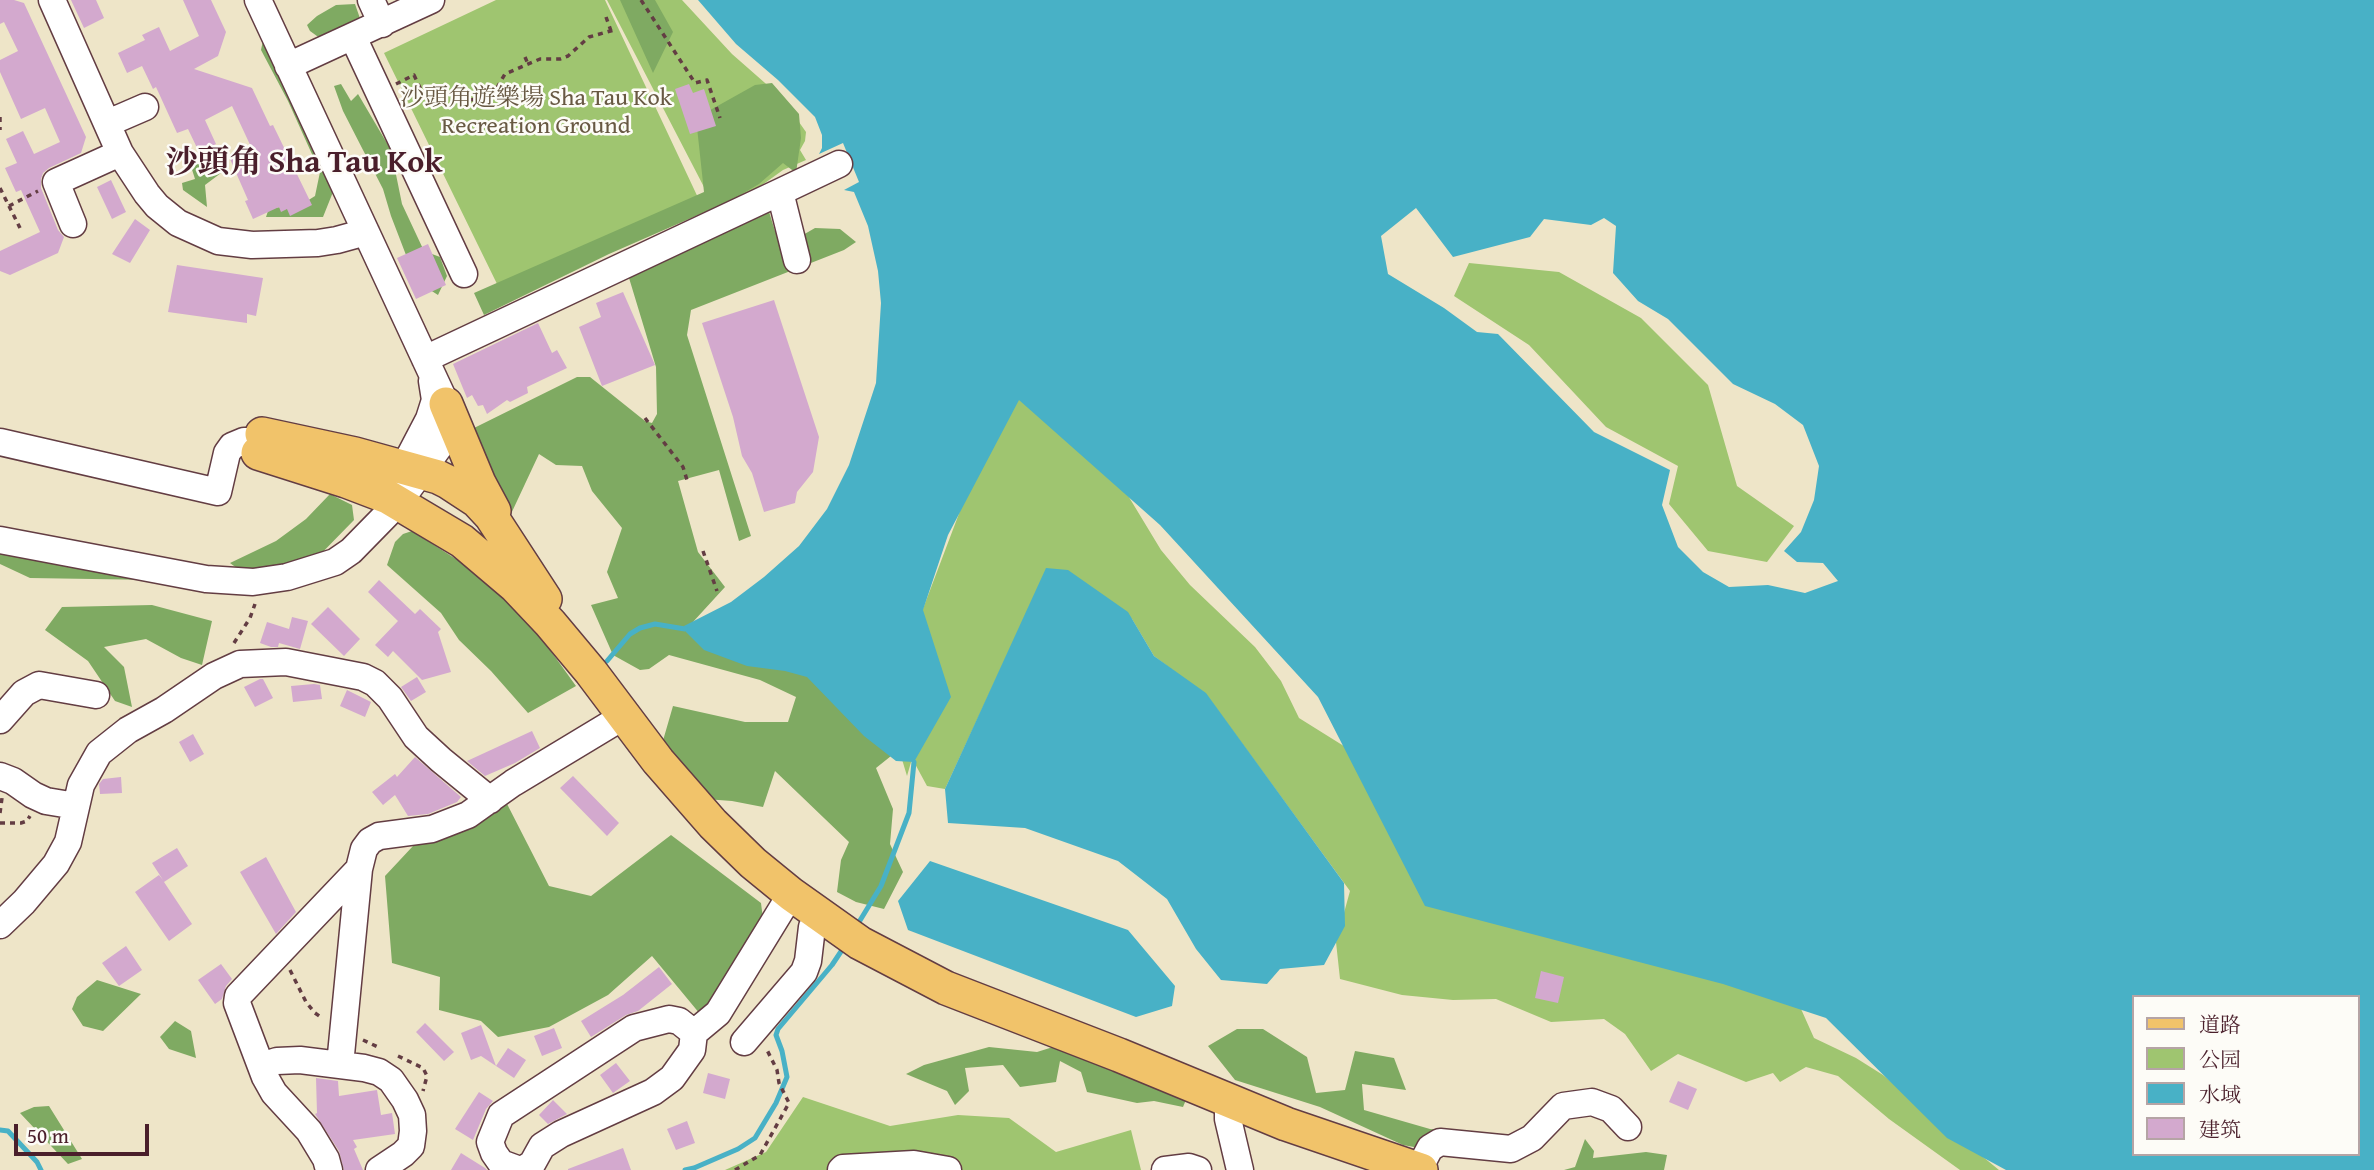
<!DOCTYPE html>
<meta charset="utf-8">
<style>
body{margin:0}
#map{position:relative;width:2374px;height:1170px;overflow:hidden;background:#eee5c8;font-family:"Gentium Book Plus","Noto Serif SC",serif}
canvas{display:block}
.legend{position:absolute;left:2132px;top:995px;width:228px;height:161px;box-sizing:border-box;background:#fdfcf7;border:2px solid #b5a4a5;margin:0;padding:9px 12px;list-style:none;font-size:21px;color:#4a1f2b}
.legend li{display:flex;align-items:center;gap:14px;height:35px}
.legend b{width:35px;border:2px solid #b5a4a5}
.scale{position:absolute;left:14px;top:1124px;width:135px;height:32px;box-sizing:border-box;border:4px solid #4a1f2b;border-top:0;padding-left:9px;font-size:21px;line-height:24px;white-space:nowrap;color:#4a1f2b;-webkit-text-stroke:5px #fdfcf7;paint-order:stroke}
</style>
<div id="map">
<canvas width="2374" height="1170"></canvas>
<ul class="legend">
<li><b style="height:9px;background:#f1c36a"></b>道路</li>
<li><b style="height:19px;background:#9fc570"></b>公园</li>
<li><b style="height:19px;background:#48b1c6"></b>水域</li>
<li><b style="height:19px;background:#d3a9ce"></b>建筑</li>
</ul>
<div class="scale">50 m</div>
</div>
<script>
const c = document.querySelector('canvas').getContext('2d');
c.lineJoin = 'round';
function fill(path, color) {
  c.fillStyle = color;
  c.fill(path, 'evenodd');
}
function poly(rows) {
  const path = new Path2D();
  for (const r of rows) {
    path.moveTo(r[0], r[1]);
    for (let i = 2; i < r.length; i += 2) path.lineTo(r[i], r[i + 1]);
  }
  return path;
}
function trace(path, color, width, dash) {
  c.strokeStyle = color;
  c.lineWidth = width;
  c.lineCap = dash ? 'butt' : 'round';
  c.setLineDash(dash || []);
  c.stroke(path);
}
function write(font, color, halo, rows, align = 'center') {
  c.font = font + ' "Gentium Book Plus","Noto Serif SC",serif';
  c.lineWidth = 5;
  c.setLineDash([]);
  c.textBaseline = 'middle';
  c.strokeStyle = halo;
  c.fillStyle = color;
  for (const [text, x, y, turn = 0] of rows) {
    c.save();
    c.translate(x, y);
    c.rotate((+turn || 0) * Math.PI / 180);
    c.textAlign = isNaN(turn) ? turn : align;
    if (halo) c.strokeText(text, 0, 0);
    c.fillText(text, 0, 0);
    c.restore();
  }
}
fill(poly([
 [496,0,605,0,701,204,499,288,384,53],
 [607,0,682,0,732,54,773,90,794,115,806,132,805,141,800,150,806,160,783,170,719,216],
 [1469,263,1559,272,1641,318,1708,385,1737,486,1794,526,1767,562,1708,551,1669,504,1678,466,1606,427,1529,345,1454,296],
 [1032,378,1121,484,1161,550,1190,585,1255,647,1281,681,1299,718,1371,763,1793,991,1814,1038,1856,1058,1883,1075,1999,1170,1960,1170,1889,1119,1838,1076,1806,1067,1780,1082,1773,1073,1746,1082,1678,1054,1651,1071,1625,1034,1604,1019,1551,1022,1496,999,1453,1000,1402,995,1340,979,1336,942,1350,891,1208,697,1154,656,1132,619,1047,569,945,789,927,786,914,762,918,738,907,776,895,736,921,614,960,511,979,424],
 [803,1097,890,1126,958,1115,1009,1118,1056,1152,1131,1130,1141,1170,725,1170,766,1152]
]), '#9fc570');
fill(poly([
 [620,0,655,0,673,32,653,73],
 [355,4,363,27,328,44,310,31,307,25,317,16,336,5],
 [266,26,337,182,323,217,266,217,269,208,299,206,315,196,320,172,288,101,261,50],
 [772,83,799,114,801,138,796,173,783,163,759,184,706,215,705,212,609,254,484,315,474,293,704,192,696,118,755,85],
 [341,84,351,101,358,94,391,150,402,204,424,251,440,257,447,276,438,295,416,281,391,216,383,189,343,111,334,86],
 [217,152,225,170,205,185,207,207,183,190,182,183,195,179,188,157],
 [766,202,775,231,789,243,815,228,840,229,856,242,844,250,691,310,687,335,751,536,739,541,719,470,678,481,698,552,725,587,692,623,711,641,797,662,891,756,876,768,893,809,890,844,903,872,884,909,856,902,837,892,841,860,849,842,775,771,763,807,732,801,705,799,662,744,673,706,745,722,788,722,796,697,760,680,669,655,649,669,640,670,613,655,591,605,618,598,607,572,622,528,592,491,582,466,556,465,539,454,510,516,470,430,577,377,590,377,645,421,652,423,657,414,656,367,626,268],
 [330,494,352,505,354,520,312,563,253,580,230,563,276,541,306,519],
 [0,530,235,577,216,594,155,580,30,578,0,564],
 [412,531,470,568,508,601,540,636,576,686,528,713,491,671,459,640,441,613,387,565,395,542,403,534],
 [152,605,212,621,202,665,181,658,146,639,104,647,124,667,132,707,115,701,88,661,45,630,62,607],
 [505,800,549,886,591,896,671,835,761,903,763,919,711,1004,700,1014,652,956,608,995,549,1027,498,1037,481,1021,439,1010,440,977,392,963,385,876,413,846,471,829],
 [97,980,141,994,103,1031,83,1026,72,1009,77,997],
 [175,1021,191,1031,196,1058,169,1049,160,1037],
 [1237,1029,1263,1029,1307,1057,1316,1093,1345,1090,1355,1051,1394,1058,1406,1090,1362,1084,1364,1110,1430,1129,1489,1133,1489,1153,1457,1155,1403,1145,1320,1107,1235,1080,1208,1046],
 [1069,1042,1190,1090,1183,1107,1154,1101,1137,1103,1087,1092,1081,1072,1060,1061,1056,1082,1020,1087,1003,1065,965,1068,969,1091,955,1105,947,1091,906,1074,924,1065,989,1047,1037,1052],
 [49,1106,82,1159,68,1164,20,1113,34,1107],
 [1585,1139,1594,1151,1593,1158,1646,1152,1667,1155,1664,1170,1564,1170,1575,1167]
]), '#7faa62');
fill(poly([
 [698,0,2374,0,2374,1170,2006,1170,1947,1138,1826,1018,1723,984,1425,906,1318,697,1160,525,1019,400,948,535,923,610,951,697,914,762,896,761,864,736,807,677,785,671,747,666,704,650,686,632,684,626,731,602,764,577,799,546,827,509,849,465,876,383,881,303,878,271,868,226,854,192,844,190,859,182,843,143,819,154,822,148,822,135,815,117,778,80,736,44],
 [1416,208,1453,257,1530,237,1544,219,1591,225,1604,218,1616,226,1613,273,1638,301,1668,319,1733,384,1775,404,1803,425,1819,466,1814,500,1801,532,1784,551,1797,562,1823,563,1838,581,1805,593,1768,585,1729,587,1703,572,1678,547,1662,505,1670,470,1594,432,1498,334,1477,332,1444,308,1388,274,1381,236],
 [2134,997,2358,997,2358,1154,2134,1154],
 [1046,568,1068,570,1128,612,1154,656,1206,693,1344,883,1345,926,1324,965,1280,969,1267,984,1221,980,1196,949,1167,899,1118,861,1025,828,948,823,945,789],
 [930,861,1128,930,1175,986,1172,1006,1136,1017,908,930,898,901]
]), '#48b1c6');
trace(poly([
 [607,661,630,634,640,628,655,624,685,629],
 [856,927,881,886,909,813,914,762],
 [0,1130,8,1131,37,1162,41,1170],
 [685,1170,694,1168,738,1149,755,1138,776,1103,787,1077,782,1051,776,1035,778,1029,832,965,844,947]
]), '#48b1c6', 5);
fill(poly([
 [0,0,14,0,24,3,86,137,81,153,49,168,43,173,41,179,41,188,58,230,64,237,58,253,10,275,0,271,0,251,40,232,21,190,16,192,5,168,17,163,6,139,23,131,34,154,60,142,45,108,21,119,0,72,0,60,18,51,4,22,0,24],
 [71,0,96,0,104,18,84,28],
 [183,0,211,0,226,32,218,56,194,69,252,88,270,126,273,125,312,205,290,216,287,209,281,212,279,207,253,219,245,201,248,200,230,159,252,149,232,106,205,120,216,144,199,152,188,129,177,133,156,87,153,89,142,66,127,73,118,53,145,40,142,35,159,27,170,51,199,36],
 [689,84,693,93,704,89,716,126,690,134,675,89],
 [111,180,126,212,112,219,97,187],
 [135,219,150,230,130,263,112,254],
 [428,244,446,285,416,299,397,258],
 [177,265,263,278,256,316,247,314,247,323,168,312],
 [623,292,655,365,602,386,579,327,601,317,596,303],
 [774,300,819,437,813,472,797,492,795,503,764,512,752,473,742,456,733,417,702,323],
 [538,323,552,353,557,350,567,368,527,387,528,393,510,402,507,400,487,414,483,405,478,406,472,395,467,398,453,364],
 [379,580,415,614,420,609,441,629,438,632,451,672,422,680,393,651,388,657,375,645,398,621,368,592],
 [328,607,360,639,344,656,311,624],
 [292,617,308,621,300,649,279,643,278,647,271,647,260,643,267,622,289,629],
 [417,677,426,692,411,701,401,687],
 [260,679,263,679,273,698,255,707,244,687],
 [314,684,320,685,322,699,293,702,291,686],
 [347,690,371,702,365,717,340,706],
 [532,731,540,748,515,763,485,776,467,761],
 [193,734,204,754,190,762,179,742],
 [415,757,461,797,457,802,428,814,408,816,395,795,383,805,372,792,395,774,397,777],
 [573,776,619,823,607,836,560,788],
 [121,777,122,793,100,794,99,784,103,779],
 [177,848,188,866,164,882,192,924,169,941,135,892,159,875,163,880,152,863],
 [266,857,296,912,276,934,240,872],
 [126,946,142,970,119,986,102,963],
 [221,964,232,979,226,986,222,999,215,1004,198,980],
 [659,967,672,984,638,1011,626,1015,591,1037,581,1021,623,995],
 [1541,971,1564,977,1558,1003,1535,998],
 [425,1023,454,1052,444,1061,416,1032],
 [481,1025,496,1066,508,1048,526,1060,514,1078,481,1056,471,1060,461,1033],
 [554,1028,562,1048,542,1056,534,1036],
 [616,1063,630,1081,613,1093,600,1075],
 [708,1073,730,1079,725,1099,703,1093],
 [316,1078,338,1081,339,1096,377,1090,381,1115,392,1113,395,1134,353,1140,357,1147,354,1149,363,1170,344,1170,339,1151,315,1114,317,1113],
 [1678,1081,1697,1089,1688,1110,1669,1102],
 [479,1092,493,1101,486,1109,473,1140,455,1129],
 [553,1100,567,1114,548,1124,539,1115],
 [687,1121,695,1143,676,1150,667,1129],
 [623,1148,631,1170,568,1170,568,1169],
 [461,1153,485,1168,487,1170,451,1170]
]), '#d3a9ce');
const minor = poly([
 [52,0,120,153,147,194,157,206,178,223,218,241,252,245,318,243,337,240,366,232],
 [371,0,382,24],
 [353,37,464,274],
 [288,66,431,0],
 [108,123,145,107],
 [780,192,839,164],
 [73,224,56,182,120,153],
 [425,359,780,192,797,260],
 [0,442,218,492,227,453,232,446,244,441,282,442],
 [395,484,429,419,435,400,432,381],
 [0,540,206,579,253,582,287,577,335,562,351,551,399,502,442,443,450,421,446,404,258,0],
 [0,720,24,693,39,685,96,695],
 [0,776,13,781,33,795,46,801,76,806],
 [0,925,24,902,56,864,68,842,81,785,99,753,128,730,164,710,214,676,240,664,286,662,363,677,375,683,390,698,416,737,441,760,490,800],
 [744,1042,804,972,808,961,812,927,819,915],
 [340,1065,359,869,364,849,370,841,379,836,432,829,468,815,513,783,624,716],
 [261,1066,277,1061,300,1060,364,1068,379,1072,391,1080,405,1100,412,1115,413,1131,411,1146,403,1154,379,1170],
 [1228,1099,1228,1119,1240,1170],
 [1419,1169,1430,1148,1440,1142,1511,1149,1532,1138,1563,1106,1592,1102,1611,1109,1628,1127],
 [329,1170,326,1159,309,1131,274,1093,265,1077,237,1003,238,996,359,869],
 [520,1170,501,1163,494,1153,490,1142,501,1115,634,1028,669,1019,679,1021,694,1033],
 [522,1170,532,1164,542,1146,561,1134,653,1092,672,1078,692,1050,694,1033,718,1013,791,894],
 [841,1170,843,1168,914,1164,948,1170],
 [1165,1170,1189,1167,1198,1170]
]);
const major = poly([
 [446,404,479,483,494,511],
 [262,434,355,454,438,477,448,482,477,501,491,516,545,599],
 [258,453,346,481,388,497,462,541,515,586,550,623,591,672,658,761,713,824,753,863,791,894,860,943,946,988,1119,1055,1286,1124,1421,1170]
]);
trace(minor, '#633d43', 29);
trace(major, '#633d43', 36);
trace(poly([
 [641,0,695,83,707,80,720,118],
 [606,17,611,31],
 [525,57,528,64],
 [396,84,414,75,430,109,443,103,478,99,495,91,505,74,540,59,560,59,568,56,589,37,614,30],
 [0,117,0,130],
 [0,188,20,228],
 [9,206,38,191],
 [645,418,683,467,687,480],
 [703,551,717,591],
 [234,643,250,618,255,604],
 [0,813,2,798],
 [0,823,21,823,27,821,30,816],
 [290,970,306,1002,315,1013,322,1018],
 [363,1040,378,1047],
 [398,1056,423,1068,427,1076,423,1091],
 [735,1170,760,1155,789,1103,779,1083,777,1070,766,1048]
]), '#633d43', 3.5, [5, 5]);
trace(minor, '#fff', 26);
trace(major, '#f1c36a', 33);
write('24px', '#685943', '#fdfcf7', [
 ["沙頭角遊樂場 Sha Tau Kok",536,99],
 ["Recreation Ground",536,127]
]);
write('bold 32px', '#4a1f2b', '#fdfcf7', [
 ["沙頭角 Sha Tau Kok",304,164]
]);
</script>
